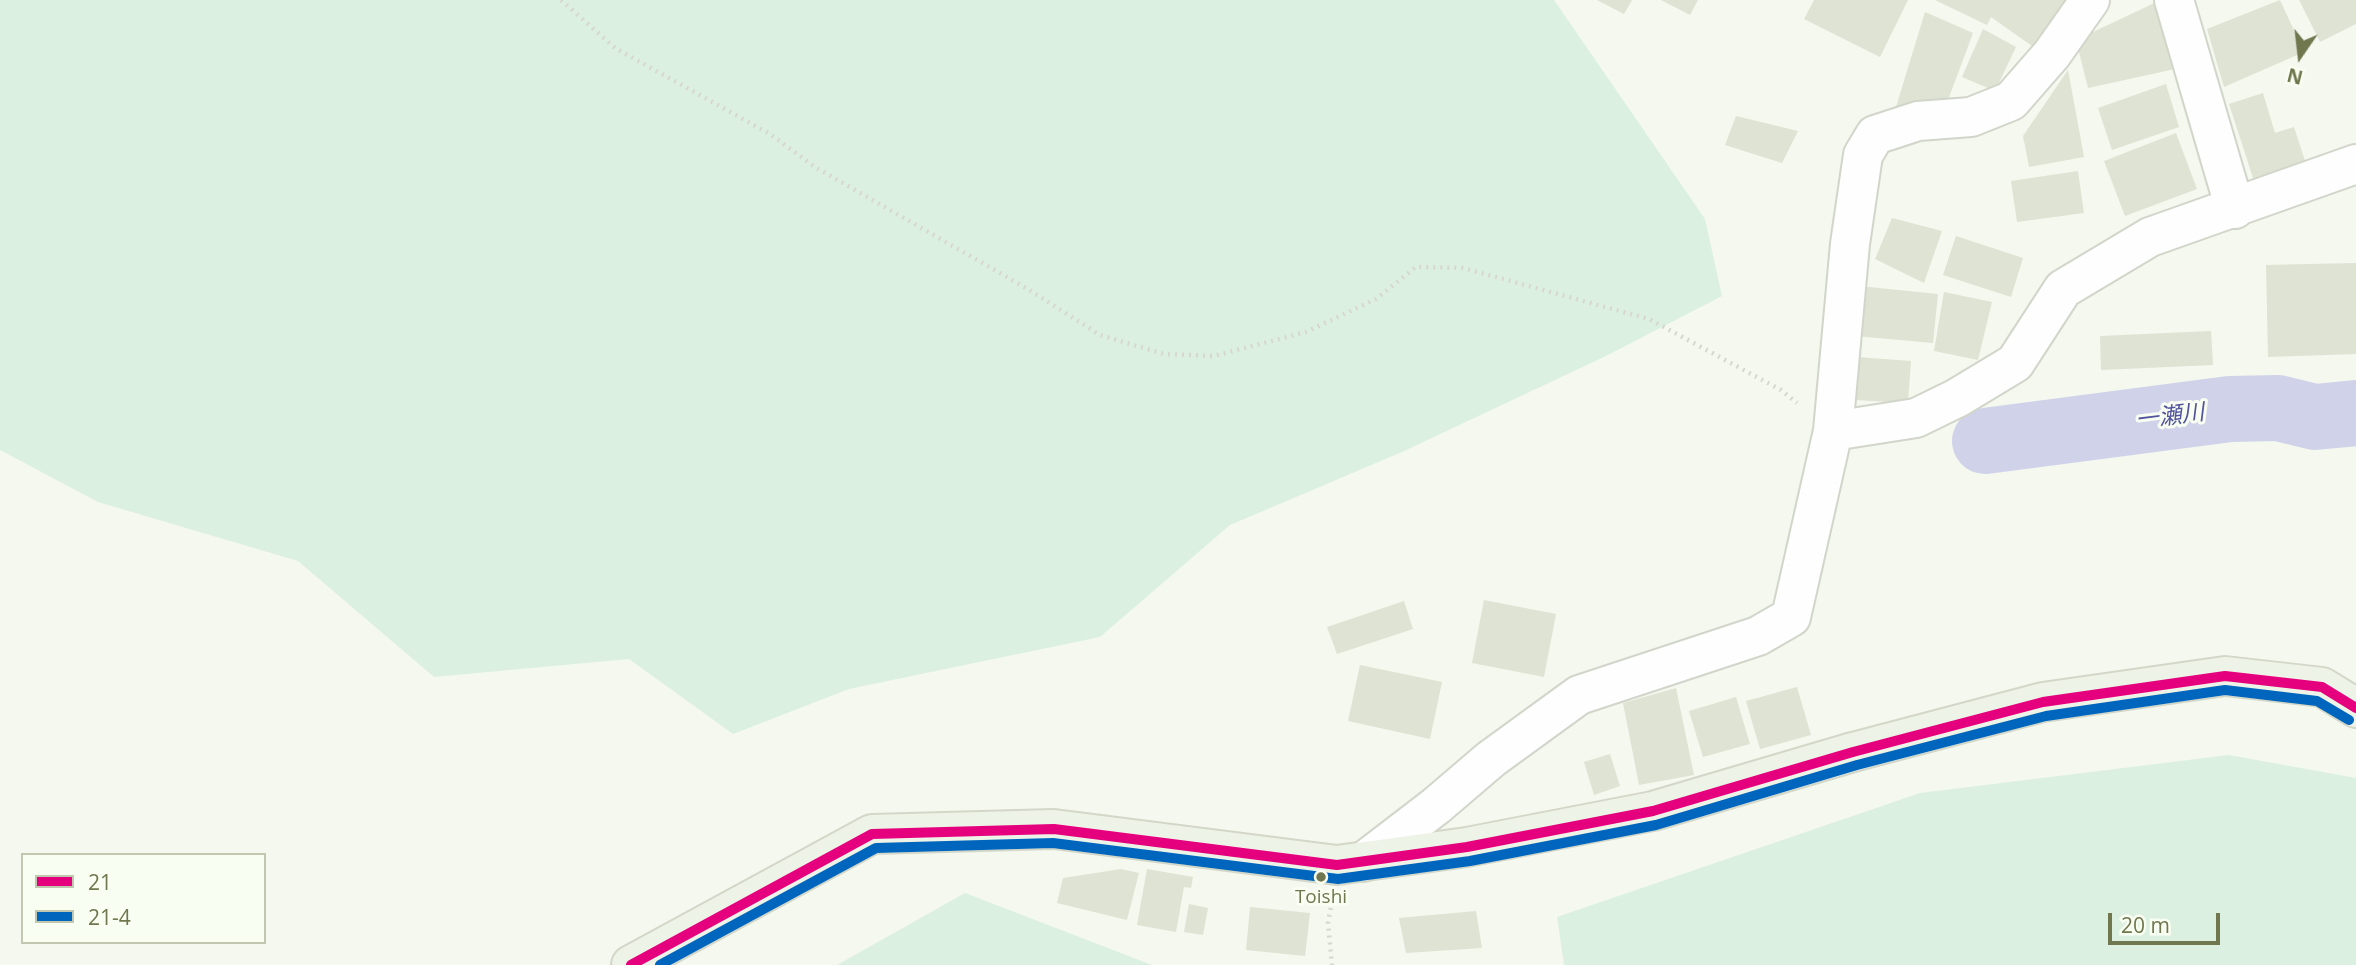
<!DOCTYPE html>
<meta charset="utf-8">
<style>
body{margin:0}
#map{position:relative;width:2356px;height:965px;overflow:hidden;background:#f4f8ef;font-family:"Open Sans",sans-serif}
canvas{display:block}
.legend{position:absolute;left:21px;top:853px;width:245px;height:91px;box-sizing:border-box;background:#f9fef2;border:2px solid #c2c8b0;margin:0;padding:9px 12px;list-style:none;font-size:21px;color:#70774e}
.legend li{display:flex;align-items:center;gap:14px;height:35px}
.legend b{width:35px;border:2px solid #c2c8b0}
.north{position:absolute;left:2265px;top:21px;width:70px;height:70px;-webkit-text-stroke:5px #f9fef2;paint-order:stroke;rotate:194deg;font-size:19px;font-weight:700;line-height:28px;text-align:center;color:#70774e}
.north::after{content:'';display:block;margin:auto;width:24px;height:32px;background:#70774e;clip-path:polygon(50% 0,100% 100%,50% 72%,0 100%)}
.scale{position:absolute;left:2108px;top:913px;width:112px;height:32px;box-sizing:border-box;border:4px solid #70774e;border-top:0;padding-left:9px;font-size:21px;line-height:24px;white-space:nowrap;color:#70774e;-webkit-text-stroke:5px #f9fef2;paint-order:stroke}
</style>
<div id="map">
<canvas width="2356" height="965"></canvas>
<ul class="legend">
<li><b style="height:9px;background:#e5007d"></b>21</li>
<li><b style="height:9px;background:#0065bd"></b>21-4</li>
</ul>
<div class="north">N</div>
<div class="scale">20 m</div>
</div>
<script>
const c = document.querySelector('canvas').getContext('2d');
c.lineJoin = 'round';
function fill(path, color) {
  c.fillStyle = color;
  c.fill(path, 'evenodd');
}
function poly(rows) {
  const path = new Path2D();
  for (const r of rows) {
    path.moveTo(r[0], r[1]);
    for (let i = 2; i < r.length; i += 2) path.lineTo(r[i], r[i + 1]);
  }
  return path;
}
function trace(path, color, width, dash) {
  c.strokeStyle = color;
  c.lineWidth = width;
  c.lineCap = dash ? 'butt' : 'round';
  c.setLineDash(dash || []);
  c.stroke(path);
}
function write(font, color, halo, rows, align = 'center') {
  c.font = font + ' "Open Sans","Noto Sans JP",sans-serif';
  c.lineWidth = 6;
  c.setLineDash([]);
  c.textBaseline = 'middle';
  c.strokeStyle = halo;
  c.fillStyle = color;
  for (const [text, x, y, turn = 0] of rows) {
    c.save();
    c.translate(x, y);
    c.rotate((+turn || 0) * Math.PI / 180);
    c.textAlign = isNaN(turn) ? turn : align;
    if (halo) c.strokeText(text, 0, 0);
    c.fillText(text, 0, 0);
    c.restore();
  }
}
fill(poly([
 [0,0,1554,0,1705,219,1722,296,1606,356,1402,452,1230,525,1100,637,849,689,733,734,629,659,434,677,298,561,98,502,0,450],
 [2229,755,2356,778,2356,965,1564,965,1557,917,1920,793],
 [965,893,1152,965,837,965]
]), '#dcf0e1');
trace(poly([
 [1985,441,2230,409,2278,408,2315,417,2356,413]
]), '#d0d2e9', 66);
fill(poly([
 [1597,0,1632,0,1624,14],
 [1661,0,1698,0,1690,15],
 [1814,0,1908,0,1880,57,1804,19],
 [1935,0,2066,0,2032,46,1991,17,1987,25],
 [2161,0,2175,69,2088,88,2076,40],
 [2280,0,2304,52,2224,87,2207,29],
 [2299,0,2356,0,2356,24,2320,42],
 [1925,12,1973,33,1945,108,1896,107],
 [1983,29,2016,47,1995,91,1962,77],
 [2068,70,2084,157,2029,167,2023,136],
 [2166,84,2179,127,2112,150,2098,108],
 [2263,93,2275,133,2294,127,2306,164,2254,181,2229,104],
 [1736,116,1798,131,1782,163,1725,145],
 [2176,133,2197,189,2125,216,2104,161],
 [2078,171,2084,213,2017,222,2011,181],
 [1892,218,1942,231,1924,283,1875,259],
 [1956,236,2023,258,2011,297,1943,275],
 [2356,263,2356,354,2268,357,2266,265],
 [1859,286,1938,294,1933,343,1855,336],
 [1944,292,1992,302,1978,360,1934,351],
 [2211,331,2213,365,2101,370,2100,336],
 [1857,357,1911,361,1908,403,1855,400],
 [1484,600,1556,614,1544,677,1472,663],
 [1404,601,1413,629,1337,654,1327,627],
 [1360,665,1442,682,1430,739,1348,721],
 [1797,687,1811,735,1760,749,1746,701],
 [1676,688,1694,775,1639,785,1623,703],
 [1736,697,1750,744,1703,757,1689,711],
 [1610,754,1620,786,1594,795,1584,762],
 [1121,869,1139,873,1127,920,1057,903,1063,878],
 [1147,869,1193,877,1191,888,1184,887,1176,932,1137,925],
 [1189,904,1208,908,1203,935,1184,932],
 [1250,907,1310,913,1305,956,1246,950],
 [1476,911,1482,948,1406,953,1399,918]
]), '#dee3d3');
const minor = poly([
 [2174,0,2235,209],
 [1833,431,1916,418,1957,398,2015,363,2063,289,2150,237,2356,164],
 [1363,862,1436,806,1491,759,1579,695,1758,636,1791,617,1833,431,1850,244,1863,155,1875,135,1918,121,1971,117,2011,101,2052,54,2090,0]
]);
const major = poly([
 [631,965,872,834,1054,829,1337,865,1467,847,1653,811,1853,752,2043,702,2225,676,2322,687,2356,708]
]);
trace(minor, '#d2d5ca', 42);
trace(major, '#d3d7c8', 42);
trace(poly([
 [561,0,615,48,770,134,815,167,1026,288,1100,335,1164,354,1214,356,1306,332,1376,299,1416,267,1463,268,1649,319,1781,390,1797,403],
 [1332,901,1328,923,1332,965]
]), '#d7d8cd', 4.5, [2, 5]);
trace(minor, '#fdfefd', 38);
trace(major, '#eef3e7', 38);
trace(poly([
 [631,965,872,834,1054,829,1337,865,1467,847,1653,811,1853,752,2043,702,2225,676,2322,687,2356,708]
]), '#e5007d', 10);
trace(poly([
 [660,965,876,848,1053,843,1338,879,1470,861,1656,825,1857,765,2046,716,2225,690,2317,701,2349,720]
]), '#0065bd', 10);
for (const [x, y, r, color] of [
 [1321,877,6,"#70774e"]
]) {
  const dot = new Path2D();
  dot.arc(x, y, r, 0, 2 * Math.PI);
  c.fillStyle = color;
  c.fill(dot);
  trace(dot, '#f9fef2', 2.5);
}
write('19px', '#70774e', '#f9fef2', [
 ["Toishi",1321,898]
]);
write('italic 23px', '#52549e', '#f9fef2', [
 ["一瀬川",2170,417,-7]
]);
</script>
